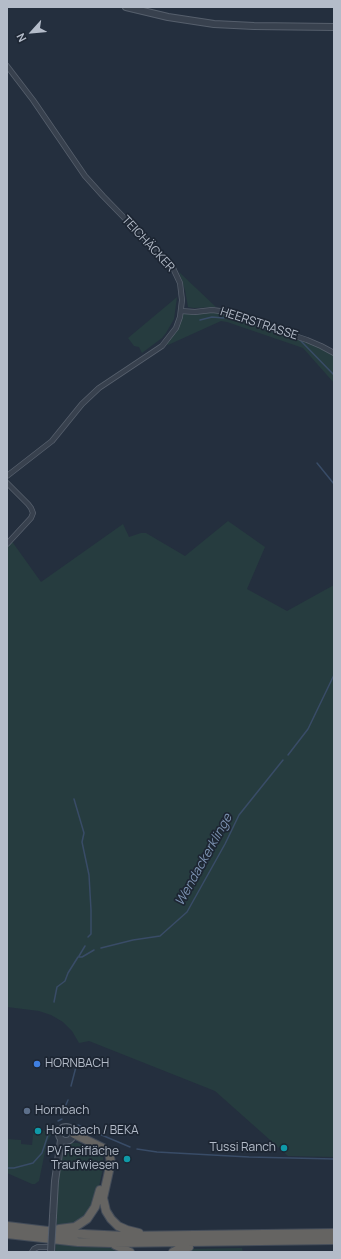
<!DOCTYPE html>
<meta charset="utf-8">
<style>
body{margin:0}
#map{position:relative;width:341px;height:1259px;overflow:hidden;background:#242f3e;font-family:Manrope,sans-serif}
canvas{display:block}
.frame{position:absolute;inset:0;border:8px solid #b4bcc9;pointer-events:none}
.north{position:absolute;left:12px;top:12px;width:40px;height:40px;-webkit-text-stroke:3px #1d2633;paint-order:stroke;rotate:243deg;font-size:11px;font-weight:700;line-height:16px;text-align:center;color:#b4bcc9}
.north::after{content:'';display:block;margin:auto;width:14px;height:18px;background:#b4bcc9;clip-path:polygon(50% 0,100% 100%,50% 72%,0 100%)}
</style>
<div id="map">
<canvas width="341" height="1259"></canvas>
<div class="frame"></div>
<div class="north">N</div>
</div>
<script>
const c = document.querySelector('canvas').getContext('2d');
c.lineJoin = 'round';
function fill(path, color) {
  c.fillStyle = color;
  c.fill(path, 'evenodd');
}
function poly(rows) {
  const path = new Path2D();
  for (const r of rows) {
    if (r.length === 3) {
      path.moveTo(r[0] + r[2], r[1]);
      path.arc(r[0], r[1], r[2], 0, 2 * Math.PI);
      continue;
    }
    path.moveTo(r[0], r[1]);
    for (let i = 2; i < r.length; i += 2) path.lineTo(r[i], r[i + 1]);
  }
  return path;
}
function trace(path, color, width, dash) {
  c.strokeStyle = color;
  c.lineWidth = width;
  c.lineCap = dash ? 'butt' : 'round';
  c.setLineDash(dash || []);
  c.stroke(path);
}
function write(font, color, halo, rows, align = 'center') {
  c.font = font + ' Manrope,sans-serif';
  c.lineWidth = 3.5;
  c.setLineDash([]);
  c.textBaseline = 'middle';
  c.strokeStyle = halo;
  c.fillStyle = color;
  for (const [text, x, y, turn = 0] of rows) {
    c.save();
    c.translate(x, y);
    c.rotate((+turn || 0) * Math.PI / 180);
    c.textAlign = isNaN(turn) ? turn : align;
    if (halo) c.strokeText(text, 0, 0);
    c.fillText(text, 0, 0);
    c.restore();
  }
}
fill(poly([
 [179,272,216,307,194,308,188,307,185,290],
 [177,297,174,319,166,333,162,338,142,353,139,347,134,346,128,338],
 [212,310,294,336,334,353,334,383,303,348,227,322,221,321,168,345,165,343,170,337,181,311],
 [228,521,265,547,247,589,287,611,334,585,334,1157,288,1156,215,1091,89,1041,79,1043,72,1031,63,1022,51,1015,39,1011,7,1007,7,544,11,540,41,582,123,524,129,537,141,533,146,533,185,556],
 [34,1126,47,1132,51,1135,47,1142,39,1181,35,1184,32,1184,7,1173,7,1139,21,1140,21,1144,32,1145],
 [72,1143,78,1143,95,1149,101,1153,103,1158,103,1168,97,1196,81,1221,57,1227,57,1187,60,1167,65,1148],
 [56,1244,113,1248,127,1252,55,1252],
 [242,1248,243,1252,178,1252,189,1249]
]), '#263c3f');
trace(poly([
 [200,320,212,317,224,318],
 [262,328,291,337],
 [300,340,334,375],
 [317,463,334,484],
 [288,755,308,729,334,675],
 [74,799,84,833,82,842,89,875,91,910,91,934,88,937],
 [101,948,133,940,160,936,187,912,225,844,239,815,283,760],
 [79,956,85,946],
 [54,1002,57,987,65,981,68,973,78,957,82,957,94,950],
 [71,1086,77,1063],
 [62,1114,68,1100],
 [58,1121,62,1119],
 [78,1125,130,1147],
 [137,1149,157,1152,249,1157,334,1159],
 [7,1168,14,1168,33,1163,42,1153,48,1135]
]), '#394c67', 1.5);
const minor = poly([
 [7,66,33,100,85,176,103,196,173,268,180,283,182,300,180,317,176,328,162,346,99,388,82,404,52,441,7,476],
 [181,311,195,312,212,310,220,311,307,340,321,346,334,353],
 [7,483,28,504,31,508,33,513,31,518,7,544],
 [32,1252,34,1249,38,1247,47,1247]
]);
const tertiary = poly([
 [126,7,168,17,214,24,254,26,334,27],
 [66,1134,7],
 [53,1216,55,1181,61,1140]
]);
const trunk = poly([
 [74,1134,103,1148,109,1153,111,1162,103,1198,106,1211,111,1219,118,1226,127,1230,139,1233],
 [7,1226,64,1233,124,1236,334,1233],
 [59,1229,75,1227,87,1219,95,1207,100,1190],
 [7,1234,78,1242,113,1243,334,1240],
 [115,1245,130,1252],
 [173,1252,181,1248,189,1247]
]);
trace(minor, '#565f6c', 6);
trace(tertiary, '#565f6c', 8);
trace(trunk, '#434c59', 10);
trace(minor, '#38414e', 4.5);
trace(tertiary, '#38414e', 6);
trace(trunk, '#656462', 8);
const tertiaryBridge = poly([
 [51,1252,53,1216]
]);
trace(tertiaryBridge, '#565f6c', 8, []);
trace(tertiaryBridge, '#38414e', 6);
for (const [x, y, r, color] of [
 [37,1064,4,"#3f7fe0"],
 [27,1111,4,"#5c6f8a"],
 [38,1131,4,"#0f9aa8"],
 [284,1148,4,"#0f9aa8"],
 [127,1159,4,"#0f9aa8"]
]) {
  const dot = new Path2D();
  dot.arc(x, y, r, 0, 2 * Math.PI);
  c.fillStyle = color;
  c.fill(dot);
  trace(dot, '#1d2633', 1.5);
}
write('12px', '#b4bcc9', '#1d2633', [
 ["TEICHÄCKER",148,244,47],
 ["HEERSTRASSE",259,324,18]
]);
write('12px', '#b4bcc9', '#1d2633', [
 ["HORNBACH",45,1064],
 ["Hornbach",35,1111],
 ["Hornbach / BEKA",46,1131],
 ["Tussi Ranch",276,1148,"right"],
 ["PV Freifläche",119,1152,"right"],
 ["Traufwiesen",119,1166,"right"]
], 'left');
write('italic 13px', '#7c92b1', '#1d2633', [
 ["Wendackerklinge",204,860,-61]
]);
</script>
